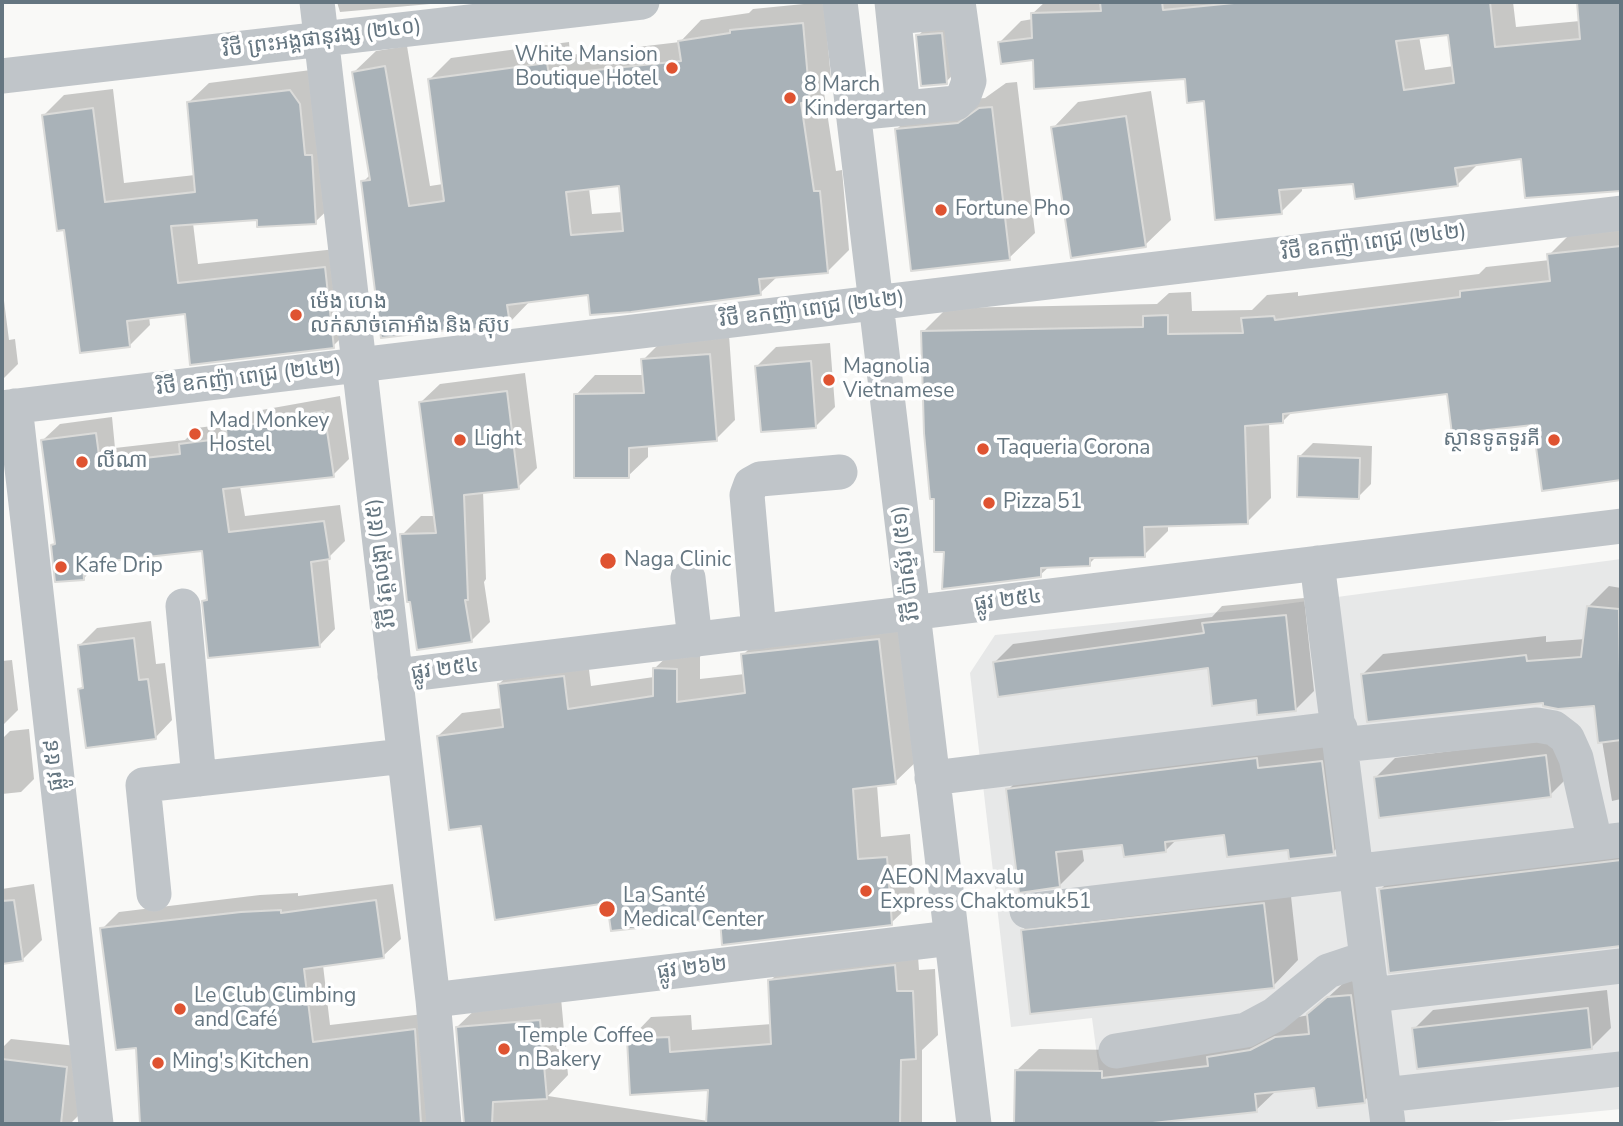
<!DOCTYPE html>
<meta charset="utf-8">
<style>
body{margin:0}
#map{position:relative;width:1623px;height:1126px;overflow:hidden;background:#f9f9f7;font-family:"Nunito Sans",sans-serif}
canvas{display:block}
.frame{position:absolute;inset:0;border:4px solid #657681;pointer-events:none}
</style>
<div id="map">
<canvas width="1623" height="1126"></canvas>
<div class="frame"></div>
</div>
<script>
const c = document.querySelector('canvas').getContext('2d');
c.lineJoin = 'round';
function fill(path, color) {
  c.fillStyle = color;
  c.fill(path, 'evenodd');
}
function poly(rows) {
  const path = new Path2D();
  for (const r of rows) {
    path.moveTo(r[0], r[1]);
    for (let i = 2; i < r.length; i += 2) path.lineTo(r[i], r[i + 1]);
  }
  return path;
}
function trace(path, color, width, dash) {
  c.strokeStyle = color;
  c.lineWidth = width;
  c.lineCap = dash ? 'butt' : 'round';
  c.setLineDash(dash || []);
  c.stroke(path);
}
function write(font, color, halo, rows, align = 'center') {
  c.font = font + ' "Nunito Sans","Noto Sans Khmer",sans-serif';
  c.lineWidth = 7;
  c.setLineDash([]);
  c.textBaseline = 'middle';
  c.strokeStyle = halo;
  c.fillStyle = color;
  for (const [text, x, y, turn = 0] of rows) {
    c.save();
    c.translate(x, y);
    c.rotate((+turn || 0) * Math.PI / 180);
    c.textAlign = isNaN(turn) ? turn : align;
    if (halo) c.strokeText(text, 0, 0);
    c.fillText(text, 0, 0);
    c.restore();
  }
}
fill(poly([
 [1621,559,1621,1109,1467,1124,1106,1124,1092,1018,1011,1027,970,673,995,635,1240,610]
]), '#e7e8e8');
fill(poly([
 [337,2,453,2,340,12],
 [824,2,831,79,823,86,836,171,842,170,849,250,828,271,778,276,760,293,590,293,531,300,509,323,363,182,371,174,354,72,376,51,407,46,430,186,443,184,429,80,451,58,569,42,570,55,680,42,701,20,749,13,753,9],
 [621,184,623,212,592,214,589,188],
 [1045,2,1513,2,1516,27,1580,21,1578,2,1621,2,1621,189,1527,196,1523,157,1479,163,1457,185,1354,182,1302,186,1302,191,1281,212,1205,99,1186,77,1034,58,1000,42,1021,21,1033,19,1032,14],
 [1450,33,1454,66,1425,70,1419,36],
 [937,16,965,62,946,82,918,36],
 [311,70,336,202,315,222,258,218,193,223,198,264,345,248,353,326,333,346,186,312,149,316,150,325,130,345,66,228,44,115,64,95,113,89,124,183,195,175,188,103,209,83],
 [1017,82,1035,233,1009,258,896,130,922,104,985,98,1006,83],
 [1151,91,1171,220,1145,245,1053,128,1078,102],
 [1621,226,1621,479,1543,489,1534,423,1448,392,1293,411,1283,421,1269,422,1271,498,1247,522,1168,524,1168,531,1144,555,1097,556,1089,564,1050,566,1040,575,946,550,936,497,923,332,947,308,1157,304,1169,293,1191,292,1192,311,1252,310,1267,295,1298,292,1298,296,1479,274,1486,267,1550,260,1549,255,1573,231],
 [2,285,9,340,15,339,18,364,2,380],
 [729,335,735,420,716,439,648,444,648,457,628,476,576,395,595,375,644,375,643,360,663,340],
 [830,343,835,407,815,427,756,367,776,347],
 [525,373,537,468,518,487,483,491,486,579,484,582,490,622,471,641,402,535,421,516,435,516,421,402,440,384],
 [340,396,349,459,333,475,240,486,245,516,340,505,345,541,328,558,335,629,319,646,204,601,209,596,204,549,100,562,84,578,53,545,56,541,43,440,60,424,112,417,115,448,185,440,197,428,234,423,245,413],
 [1313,443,1372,446,1371,484,1358,497,1300,456],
 [1609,586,1621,588,1621,799,1612,801,1596,704,1545,701,1363,674,1383,654,1546,636,1546,642,1585,639,1589,606],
 [1304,598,1314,691,1295,710,1257,698,1209,666,995,662,1013,644,1212,617,1222,606],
 [902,617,919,759,895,782,877,785,881,837,910,834,915,900,891,923,722,917,609,901,483,824,438,736,462,713,502,708,499,684,523,661,587,653,591,686,654,677,654,669,678,646,700,646,700,679,745,674,743,655,766,632],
 [151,621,156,664,165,663,172,720,155,738,80,689,85,684,80,645,97,628],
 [12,660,18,710,2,726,2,661],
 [29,729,34,779,21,792,2,794,2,739,10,731],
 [1565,737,1570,775,1550,795,1376,777,1395,758],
 [1346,738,1357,828,1333,852,1290,848,1226,833,1177,839,1165,851,1124,843,1082,847,1084,861,1060,885,1008,790,1033,765],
 [1621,839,1621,945,1380,890,1405,865],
 [1289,878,1298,960,1273,986,1023,930,1048,905],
 [34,884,42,940,23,959,2,962,2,889],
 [393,884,401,939,383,956,323,965,330,1025,432,1013,440,1124,142,1124,137,1046,102,929,119,912,260,895,298,893,298,896],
 [917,943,919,970,935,969,938,1035,922,1050,922,1124,466,1124,457,1027,480,1005,561,998,568,1075,548,1096,708,1121,710,1088,629,1040,651,1017,691,1015,692,1030,772,1024,770,981,793,958],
 [1351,976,1386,1079,1364,1101,1316,1086,1277,1090,1256,1110,1127,1124,1016,1124,1016,1071,1039,1049,1124,1050,1309,1015],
 [1607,990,1611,1028,1591,1048,1414,1029,1433,1010],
 [11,1039,86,1047,78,1116,70,1124,2,1124,2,1048]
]), '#0003');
const building = poly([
 [1100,2,1162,2,1163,10,1244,2,1490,2,1495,47,1580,39,1577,2,1621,2,1621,191,1525,198,1521,159,1455,168,1458,186,1355,199,1353,184,1279,190,1282,214,1215,220,1204,101,1187,103,1185,79,1034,89,1033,60,1001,64,998,42,1032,38,1031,13,1101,11,1100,2],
 [1448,35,1454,83,1404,90,1396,41,1448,35],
 [803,23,810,102,801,103,814,191,820,191,828,273,759,279,761,295,631,312,590,315,588,295,507,305,510,324,449,333,448,330,381,338,361,181,370,180,352,72,385,66,409,206,444,201,428,79,547,63,549,75,681,61,678,41,730,33,730,30,803,23],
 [619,186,623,231,571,235,566,192,619,186],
 [942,33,947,84,921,86,916,35,942,33],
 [290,90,300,104,305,155,312,155,316,224,257,227,257,220,171,226,178,283,325,267,334,348,190,365,185,314,127,321,130,347,80,353,64,230,57,231,42,115,93,108,105,202,195,192,187,102,290,90],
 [992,107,1010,260,911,271,895,129,958,123,979,108,992,107],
 [1126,116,1146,247,1071,258,1051,127,1126,116],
 [1621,246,1621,480,1542,491,1533,425,1452,434,1447,394,1283,414,1283,423,1245,426,1248,524,1144,527,1145,557,1090,558,1090,566,1041,568,1041,577,942,589,944,552,934,552,934,499,930,499,924,433,921,331,1143,327,1143,316,1168,315,1168,334,1243,333,1241,318,1274,316,1275,320,1460,297,1460,291,1550,281,1547,254,1621,246],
 [710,354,717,441,629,448,629,478,574,478,574,394,644,393,641,359,710,354],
 [811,361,816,428,761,432,755,366,811,361],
 [507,391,519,489,464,495,468,600,465,600,472,642,417,650,410,602,407,602,400,534,436,533,419,402,507,391],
 [324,411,334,477,223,489,229,532,324,521,330,559,311,562,320,647,208,658,202,601,207,600,202,551,83,564,84,580,55,582,51,545,55,544,41,440,96,433,100,463,180,454,179,444,227,438,226,429,324,411],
 [1298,456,1360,458,1359,499,1297,497,1298,456],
 [1587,606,1619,609,1621,740,1598,743,1594,706,1558,709,1543,706,1543,703,1367,722,1361,674,1526,655,1527,661,1581,657,1587,606],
 [1286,615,1296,711,1257,715,1256,700,1212,706,1208,668,998,697,993,662,1204,633,1202,623,1286,615],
 [134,638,139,680,148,679,156,739,86,748,78,689,83,688,78,645,134,638],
 [879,639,896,784,853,789,858,859,887,857,892,925,722,945,720,919,611,931,607,903,495,920,481,826,449,830,437,736,503,727,498,684,564,676,568,709,653,696,653,668,677,669,677,702,745,693,741,654,879,639],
 [1546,755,1551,797,1379,818,1374,777,1546,755],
 [1257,758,1258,768,1322,761,1334,854,1289,859,1288,850,1227,857,1224,835,1165,842,1166,852,1124,857,1122,845,1056,852,1060,887,1019,893,1006,789,1257,758],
 [1621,860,1621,946,1389,973,1379,889,1621,860],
 [14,900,23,961,2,964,2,901,14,900],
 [376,900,384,958,304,969,313,1042,415,1029,421,1124,140,1124,136,1048,116,1050,100,928,241,912,281,910,281,913,376,900],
 [1264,903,1274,988,1030,1014,1021,930,1264,903],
 [895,965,897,991,913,991,916,1059,901,1060,900,1124,706,1124,708,1090,630,1095,627,1039,669,1037,670,1052,771,1044,768,980,895,965],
 [1351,995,1365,1103,1317,1108,1314,1088,1255,1094,1257,1112,1143,1124,1014,1124,1015,1070,1102,1071,1102,1078,1208,1066,1207,1057,1250,1050,1275,1037,1309,1034,1307,1014,1327,997,1351,995],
 [1588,1008,1592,1049,1417,1069,1412,1028,1588,1008],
 [540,1020,547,1099,493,1102,492,1124,464,1124,456,1027,540,1020],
 [2,1059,67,1067,61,1124,2,1124,2,1059]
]);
fill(building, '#a9b2b8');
trace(building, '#dbdbd9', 2);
trace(poly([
 [317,2,433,1000,444,1124],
 [840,2,974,1124],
 [892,2,903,108],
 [894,17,959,11],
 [2,76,642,2],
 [854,113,956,103,964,95,969,81,958,2],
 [15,406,96,1124],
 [2,408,1621,213],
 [1317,563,1388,1124],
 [688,578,695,640],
 [183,606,199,779],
 [759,632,747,495,751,484,760,479,840,472],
 [395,676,1621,526],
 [1341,745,1537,725,1554,728,1567,738,1576,758,1595,842],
 [932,778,1340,728],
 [154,894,143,785,404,756],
 [1027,911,1621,840],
 [1372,995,1621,966],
 [433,1000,951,938],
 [1116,1051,1246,1030,1274,1015,1328,971,1367,958],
 [1384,1095,1621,1069]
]), '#c0c5c9', 35);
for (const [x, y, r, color] of [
 [672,68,7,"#df5331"],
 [790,98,7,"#df5331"],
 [941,210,7,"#df5331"],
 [296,315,7,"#df5331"],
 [829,380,7,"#df5331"],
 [195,434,7,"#df5331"],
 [460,440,7,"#df5331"],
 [1554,440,7,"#df5331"],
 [983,449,7,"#df5331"],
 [82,462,7,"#df5331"],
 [989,503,7,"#df5331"],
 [608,561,9,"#df5331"],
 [61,567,7,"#df5331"],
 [866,891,7,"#df5331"],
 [607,909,9,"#df5331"],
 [180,1009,7,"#df5331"],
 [504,1049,7,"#df5331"],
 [158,1063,7,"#df5331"]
]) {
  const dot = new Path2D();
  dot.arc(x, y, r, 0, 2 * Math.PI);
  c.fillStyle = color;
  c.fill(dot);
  trace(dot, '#fff', 2.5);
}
write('21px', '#657681', '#fff', [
 ["វិថី ព្រះអង្គផានុវង្ស (២៤០)",322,39,-7],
 ["វិថី ឧកញ៉ា ពេជ្រ (២៤២)",1374,243,-7],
 ["វិថី ឧកញ៉ា ពេជ្រ (២៤២)",812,310,-7],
 ["វិថី ឧកញ៉ា ពេជ្រ (២៤២)",249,378,-7],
 ["វិថី វត្តលង្កា (៥៥)",382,563,-97],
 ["វិថី ប៉ាស្ទ័រ (៥១)",907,563,-97],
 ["ផ្លូវ ២៥៤",1008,601,-7],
 ["ផ្លូវ ២៥៤",445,670,-7],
 ["ផ្លូវ ៥៩",55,765,-96],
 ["ផ្លូវ ២៦២",692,969,-7]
]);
write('21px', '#657681', '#fff', [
 ["White Mansion",658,56,"right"],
 ["Boutique Hotel",658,80,"right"],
 ["8 March",804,86],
 ["Kindergarten",804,110],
 ["Fortune Pho",955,210],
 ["ម៉េង ហេង",310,303],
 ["លក់សាច់គោអាំង និង ស៊ុប",310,327],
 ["Magnolia",843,368],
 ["Vietnamese",843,392],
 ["Mad Monkey",209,422],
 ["Hostel",209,446],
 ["Light",474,440],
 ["ស្ថានទូតទួរគី",1540,440,"right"],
 ["Taqueria Corona",997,449],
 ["លីណា",96,462],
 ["Pizza 51",1003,503],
 ["Naga Clinic",624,561],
 ["Kafe Drip",75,567],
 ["AEON Maxvalu",880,879],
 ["Express Chaktomuk51",880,903],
 ["La Santé",623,897],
 ["Medical Center",623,921],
 ["Le Club Climbing",194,997],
 ["and Café",194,1021],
 ["Temple Coffee",518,1037],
 ["n Bakery",518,1061],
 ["Ming's Kitchen",172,1063]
], 'left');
</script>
